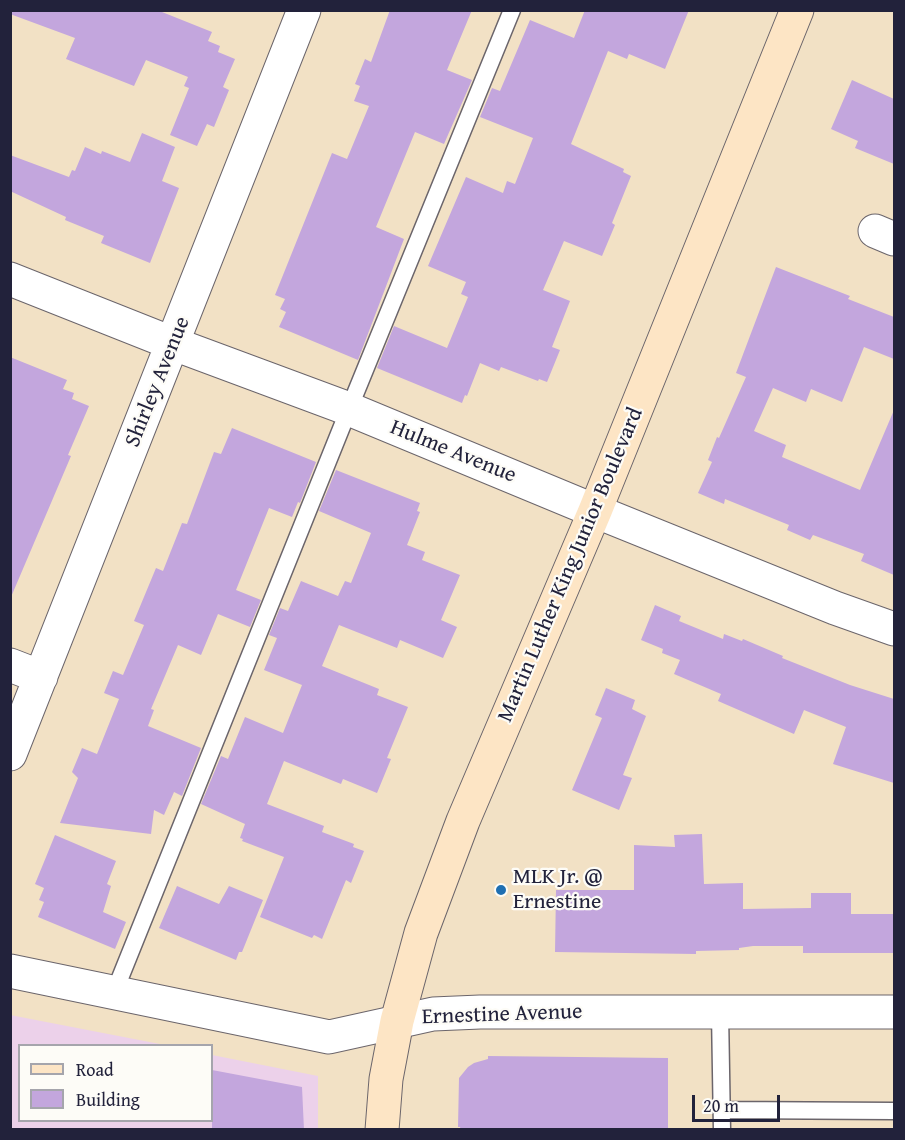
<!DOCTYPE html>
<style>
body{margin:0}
#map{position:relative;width:905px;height:1140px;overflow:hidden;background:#f2e1c5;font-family:"Gentium Book Plus",serif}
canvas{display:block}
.frame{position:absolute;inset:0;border:12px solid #22223b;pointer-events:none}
.legend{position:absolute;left:18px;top:1044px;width:195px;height:78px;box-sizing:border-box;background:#fdfcf7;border:2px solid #a5a5ac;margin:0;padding:8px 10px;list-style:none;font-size:18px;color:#22223b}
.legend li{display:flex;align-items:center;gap:12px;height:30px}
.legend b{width:30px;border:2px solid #a5a5ac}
.scale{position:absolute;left:692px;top:1095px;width:88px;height:27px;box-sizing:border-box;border:3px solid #22223b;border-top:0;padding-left:8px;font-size:18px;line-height:21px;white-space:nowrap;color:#22223b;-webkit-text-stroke:4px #fdfcf7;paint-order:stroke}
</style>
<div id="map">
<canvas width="905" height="1140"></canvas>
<div class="frame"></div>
<ul class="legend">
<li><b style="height:8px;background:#fde5c5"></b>Road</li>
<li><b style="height:16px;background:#c3a6dd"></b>Building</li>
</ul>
<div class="scale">20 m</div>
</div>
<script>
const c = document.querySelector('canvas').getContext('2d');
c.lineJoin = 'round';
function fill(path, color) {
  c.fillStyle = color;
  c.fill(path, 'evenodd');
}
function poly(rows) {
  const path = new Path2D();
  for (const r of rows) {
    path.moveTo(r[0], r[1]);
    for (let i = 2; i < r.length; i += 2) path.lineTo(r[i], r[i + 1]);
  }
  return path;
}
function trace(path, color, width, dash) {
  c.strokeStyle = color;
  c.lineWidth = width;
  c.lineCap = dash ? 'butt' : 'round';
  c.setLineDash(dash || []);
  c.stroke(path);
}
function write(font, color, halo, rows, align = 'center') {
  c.font = font + ' "Gentium Book Plus",serif';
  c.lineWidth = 4.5;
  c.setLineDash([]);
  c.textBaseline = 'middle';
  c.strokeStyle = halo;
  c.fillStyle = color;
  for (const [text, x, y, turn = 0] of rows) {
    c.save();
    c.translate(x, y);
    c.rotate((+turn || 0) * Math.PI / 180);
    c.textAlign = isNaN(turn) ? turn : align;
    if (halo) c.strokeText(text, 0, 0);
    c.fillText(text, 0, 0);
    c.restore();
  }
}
fill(poly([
 [10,1015,165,1045,20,1046,20,1120,212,1120,212,1055,318,1076,318,1129,11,1129]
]), '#ecd1ea');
fill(poly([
 [10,10,157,10,212,32,208,41,220,46,218,52,235,59,223,87,229,90,214,127,207,124,197,146,170,135,189,88,184,86,188,77,146,60,134,86,66,59,75,38,10,14],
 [390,10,472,10,447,70,472,80,444,144,415,132,376,227,404,239,358,360,279,327,286,312,280,309,285,299,275,295,332,153,347,159,369,106,354,101,360,86,355,84,365,59,371,62],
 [585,10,689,10,665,69,629,54,627,59,608,51,571,144,624,169,623,172,631,176,612,223,615,225,602,256,564,241,543,290,570,301,552,347,560,350,547,382,539,379,538,381,501,367,499,371,480,363,467,396,465,395,462,403,377,368,394,326,447,348,468,297,461,294,466,282,428,266,466,177,503,193,507,181,515,184,533,138,480,117,492,88,500,91,530,20,574,38],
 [852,80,894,99,894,164,855,148,858,141,831,129],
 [142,133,175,147,162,181,179,188,150,263,101,243,104,236,65,220,66,217,10,191,10,155,69,177,72,170,75,171,85,147,101,154,102,151,130,162],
 [776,267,850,296,848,299,894,317,894,359,864,347,842,402,811,389,806,402,773,388,754,431,786,445,782,457,860,490,894,410,894,575,861,561,864,554,813,535,810,540,787,530,789,525,725,499,724,504,698,493,712,462,708,460,717,437,719,438,746,377,736,373],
 [10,357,67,380,63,389,74,393,72,399,89,406,68,455,71,456,11,597],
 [232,428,316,462,300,503,298,502,292,517,269,508,236,590,261,600,250,627,218,614,201,655,178,645,151,709,154,710,148,726,201,748,182,796,174,792,164,815,154,810,151,834,60,823,78,778,72,772,82,748,97,754,119,699,104,693,113,671,123,675,144,625,134,621,156,568,163,571,182,523,187,524,214,452,221,454],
 [336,470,420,503,417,511,420,512,407,545,425,552,422,560,460,575,441,620,457,627,443,658,400,640,397,648,339,625,322,666,379,689,377,695,408,707,387,758,391,759,377,793,343,779,341,784,284,761,267,804,324,826,322,832,354,844,353,847,364,851,351,883,346,880,322,939,314,935,312,938,260,917,284,857,242,841,243,839,240,838,245,824,201,804,221,756,228,759,245,717,283,733,302,685,264,670,277,638,269,635,280,608,288,611,301,581,338,596,345,581,351,583,371,533,319,511],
 [655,605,681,616,679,621,723,639,724,634,742,641,743,639,783,656,782,658,850,685,894,699,894,783,833,764,846,727,804,710,794,734,718,701,721,694,674,674,680,660,662,653,663,649,641,640],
 [606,688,635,700,632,709,646,716,623,775,632,778,619,810,572,790,602,718,595,715],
 [702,834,704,884,743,883,743,909,811,908,811,893,851,893,851,914,894,914,894,953,803,953,803,946,753,946,739,948,739,950,696,951,696,954,555,952,556,890,634,890,634,845,675,847,674,835],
 [55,835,116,861,107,884,111,886,103,912,126,922,115,949,38,917,44,902,39,900,44,888,35,884],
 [177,886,219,904,229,886,263,900,242,952,239,952,236,960,159,928],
 [488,1056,668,1058,668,1130,461,1130,460,1127,458,1127,459,1078,468,1067,474,1063,488,1059],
 [212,1070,302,1087,304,1130,212,1130]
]), '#c3a6dd');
const lane = poly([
 [114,993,349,409,512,10],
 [720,1012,722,1130],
 [722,1110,894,1111]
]);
const street = poly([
 [875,231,894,239],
 [10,279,174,344,349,409,595,511,835,608,894,629],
 [10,665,41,677],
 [10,754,304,10],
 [10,971,329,1037,433,1014,480,1012,894,1012]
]);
const secondary = poly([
 [382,1130,386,1079,397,1021,421,933,463,821,595,511,797,10]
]);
trace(lane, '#6b656b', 19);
trace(street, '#6b656b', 35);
trace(secondary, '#6b656b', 35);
trace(lane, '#fff', 16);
trace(street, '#fff', 33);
trace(secondary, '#fde5c5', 33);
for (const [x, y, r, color] of [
 [501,890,6,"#1f6fb2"]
]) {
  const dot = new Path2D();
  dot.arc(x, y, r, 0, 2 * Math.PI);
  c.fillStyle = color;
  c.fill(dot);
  trace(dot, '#fdfcf7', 2);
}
write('22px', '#22223b', '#fdfcf7', [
 ["Shirley Avenue",158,382,-68],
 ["Hulme Avenue",453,452,22],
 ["Martin Luther King Junior Boulevard",571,565,-67],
 ["Ernestine Avenue",502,1015,-2]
]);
write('22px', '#22223b', '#fdfcf7', [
 ["MLK Jr. @",513,877],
 ["Ernestine",513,902]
], 'left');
</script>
